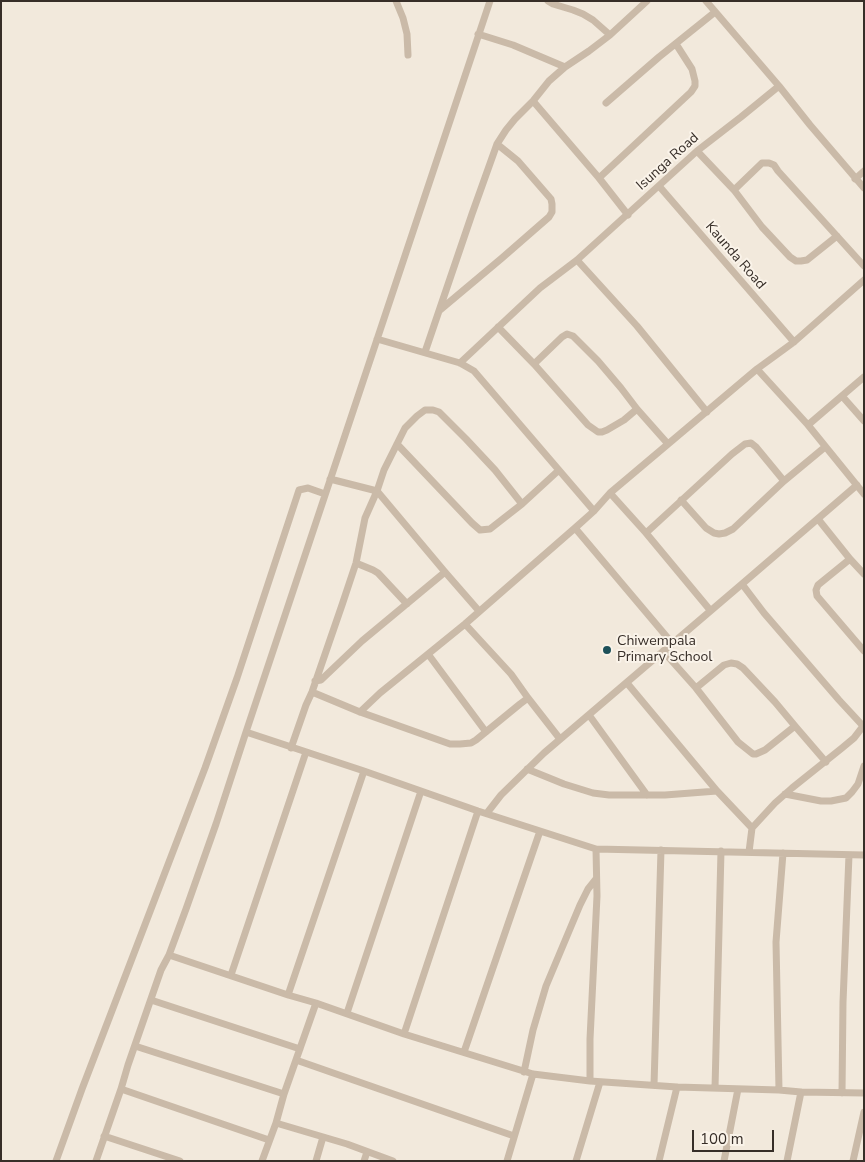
<!DOCTYPE html>
<style>
body{margin:0}
#map{position:relative;width:865px;height:1162px;overflow:hidden;background:#f2e9dc;font-family:"Nunito Sans",sans-serif}
canvas{display:block}
.frame{position:absolute;inset:0;border:2px solid #372e28;pointer-events:none}
.scale{position:absolute;left:692px;top:1130px;width:82px;height:22px;box-sizing:border-box;border:2px solid #372e28;border-top:0;padding-left:6px;font-size:15px;line-height:18px;white-space:nowrap;color:#372e28;-webkit-text-stroke:4px #faf3e9;paint-order:stroke}
</style>
<div id="map">
<canvas width="865" height="1162"></canvas>
<div class="frame"></div>
<div class="scale">100 m</div>
</div>
<script>
const c = document.querySelector('canvas').getContext('2d');
c.lineJoin = 'round';
function poly(rows) {
  const path = new Path2D();
  for (const r of rows) {
    path.moveTo(r[0], r[1]);
    for (let i = 2; i < r.length; i += 2) path.lineTo(r[i], r[i + 1]);
  }
  return path;
}
function trace(path, color, width, dash) {
  c.strokeStyle = color;
  c.lineWidth = width;
  c.lineCap = dash ? 'butt' : 'round';
  c.setLineDash(dash || []);
  c.stroke(path);
}
function write(font, color, halo, rows, align = 'center') {
  c.font = font + ' "Nunito Sans",sans-serif';
  c.lineWidth = 4;
  c.setLineDash([]);
  c.textBaseline = 'middle';
  c.strokeStyle = halo;
  c.fillStyle = color;
  for (const [text, x, y, turn = 0] of rows) {
    c.save();
    c.translate(x, y);
    c.rotate((+turn || 0) * Math.PI / 180);
    c.textAlign = isNaN(turn) ? turn : align;
    if (halo) c.strokeText(text, 0, 0);
    c.fillText(text, 0, 0);
    c.restore();
  }
}
trace(poly([
 [396,1,403,18,407,34,408,55],
 [548,1,553,4,573,10,583,14,593,20,610,35],
 [706,1,779,86,810,125,864,188],
 [478,34,513,45,565,67],
 [533,101,599,178,628,215],
 [606,103,659,57,715,12],
 [697,151,734,190,762,227,790,257,796,261,801,261,807,260,837,236],
 [599,178,691,92,695,86,695,81,692,69,676,44],
 [855,179,864,171],
 [659,186,794,342],
 [734,190,762,163,769,163,774,165,778,171,864,266],
 [577,260,637,326,707,412],
 [440,310,502,258,549,217,552,212,552,204,551,199,518,161,497,144],
 [498,327,534,364,588,425,598,432,602,432,607,430,624,420,637,409],
 [377,339,460,363,474,371,594,511],
 [425,352,472,214,497,144,506,130,515,119,533,101,549,81,565,67,589,51,610,35,647,1],
 [460,363,540,288,577,260,697,151,741,117,779,86],
 [534,364,562,337,567,334,573,336,598,361,621,388,637,409,668,444],
 [757,369,808,425,864,494],
 [842,396,864,421],
 [808,425,864,377],
 [397,444,472,523,480,530,490,529,522,504,559,470],
 [610,493,646,533,710,610],
 [681,500,706,528,714,533,719,534,725,533,733,529,784,481,825,447],
 [818,519,850,559,818,585,816,590,817,596,864,651],
 [575,528,672,643],
 [646,533,732,454,745,444,751,443,756,447,784,481],
 [850,559,864,574],
 [356,563,373,570,378,573,407,604],
 [742,584,764,613,839,700,863,726],
 [479,611,445,572,377,491,384,470,405,428,417,416,425,410,433,410,439,412,466,439,495,470,522,504],
 [465,624,511,674,528,698,560,739],
 [663,651,696,688,738,742,753,754,756,754,765,750,795,726,826,762],
 [428,654,486,732],
 [315,681,321,680,362,641,445,572],
 [627,683,717,791],
 [696,688,724,665,731,663,737,664,743,668,775,702,795,726],
 [312,692,360,712,450,744,460,744,471,743,476,740,520,704,528,698],
 [360,712,380,693,465,624,575,528,594,511,610,493,757,369,794,342,864,280],
 [589,715,647,795],
 [246,732,364,771,478,811,596,849,864,855],
 [291,748,306,705,312,692,342,605,356,563,365,518,377,491,330,479],
 [527,769,564,784,593,793,609,795,665,795,717,791,752,828,749,852],
 [785,794,821,801,831,801,846,798,852,792,858,784,864,766],
 [487,813,501,795,544,753,742,584,857,485],
 [752,828,775,803,792,788,842,748,854,738,864,725],
 [169,955,288,995,316,1003,404,1034,533,1074,590,1081,677,1087,779,1090,801,1092,864,1093],
 [231,975,306,752],
 [288,995,364,771],
 [151,1000,300,1049],
 [347,1013,421,791],
 [404,1034,478,811],
 [135,1046,284,1094],
 [464,1052,540,831],
 [296,1060,514,1136],
 [524,1072,533,1030,546,986,580,905,588,889,596,879],
 [590,1081,590,1039,597,896,596,849],
 [654,1085,661,850],
 [715,1088,721,851],
 [121,1089,269,1140],
 [779,1090,776,942,783,853],
 [842,1093,843,1002,849,855],
 [276,1123,347,1144,393,1161],
 [104,1136,180,1161],
 [56,1161,82,1089,205,768,237,678,299,490,308,488,325,494],
 [96,1161,121,1089,128,1065,161,970,169,955,186,909,216,824,246,732,490,1],
 [262,1161,276,1123,284,1094,316,1003],
 [316,1161,323,1137],
 [364,1161,367,1152],
 [507,1161,533,1074],
 [576,1161,600,1082],
 [659,1161,677,1087],
 [724,1161,738,1089],
 [787,1161,801,1092],
 [853,1161,864,1112]
]), '#cabaa8', 7);
for (const [x, y, r, color] of [
 [607,650,5,"#1d5059"]
]) {
  const dot = new Path2D();
  dot.arc(x, y, r, 0, 2 * Math.PI);
  c.fillStyle = color;
  c.fill(dot);
  trace(dot, '#faf3e9', 2);
}
write('14px', '#372e28', '#faf3e9', [
 ["Isunga Road",668,162,-42],
 ["Kaunda Road",735,256,49]
]);
write('14px', '#372e28', '#faf3e9', [
 ["Chiwempala",617,642],
 ["Primary School",617,658]
], 'left');
</script>
